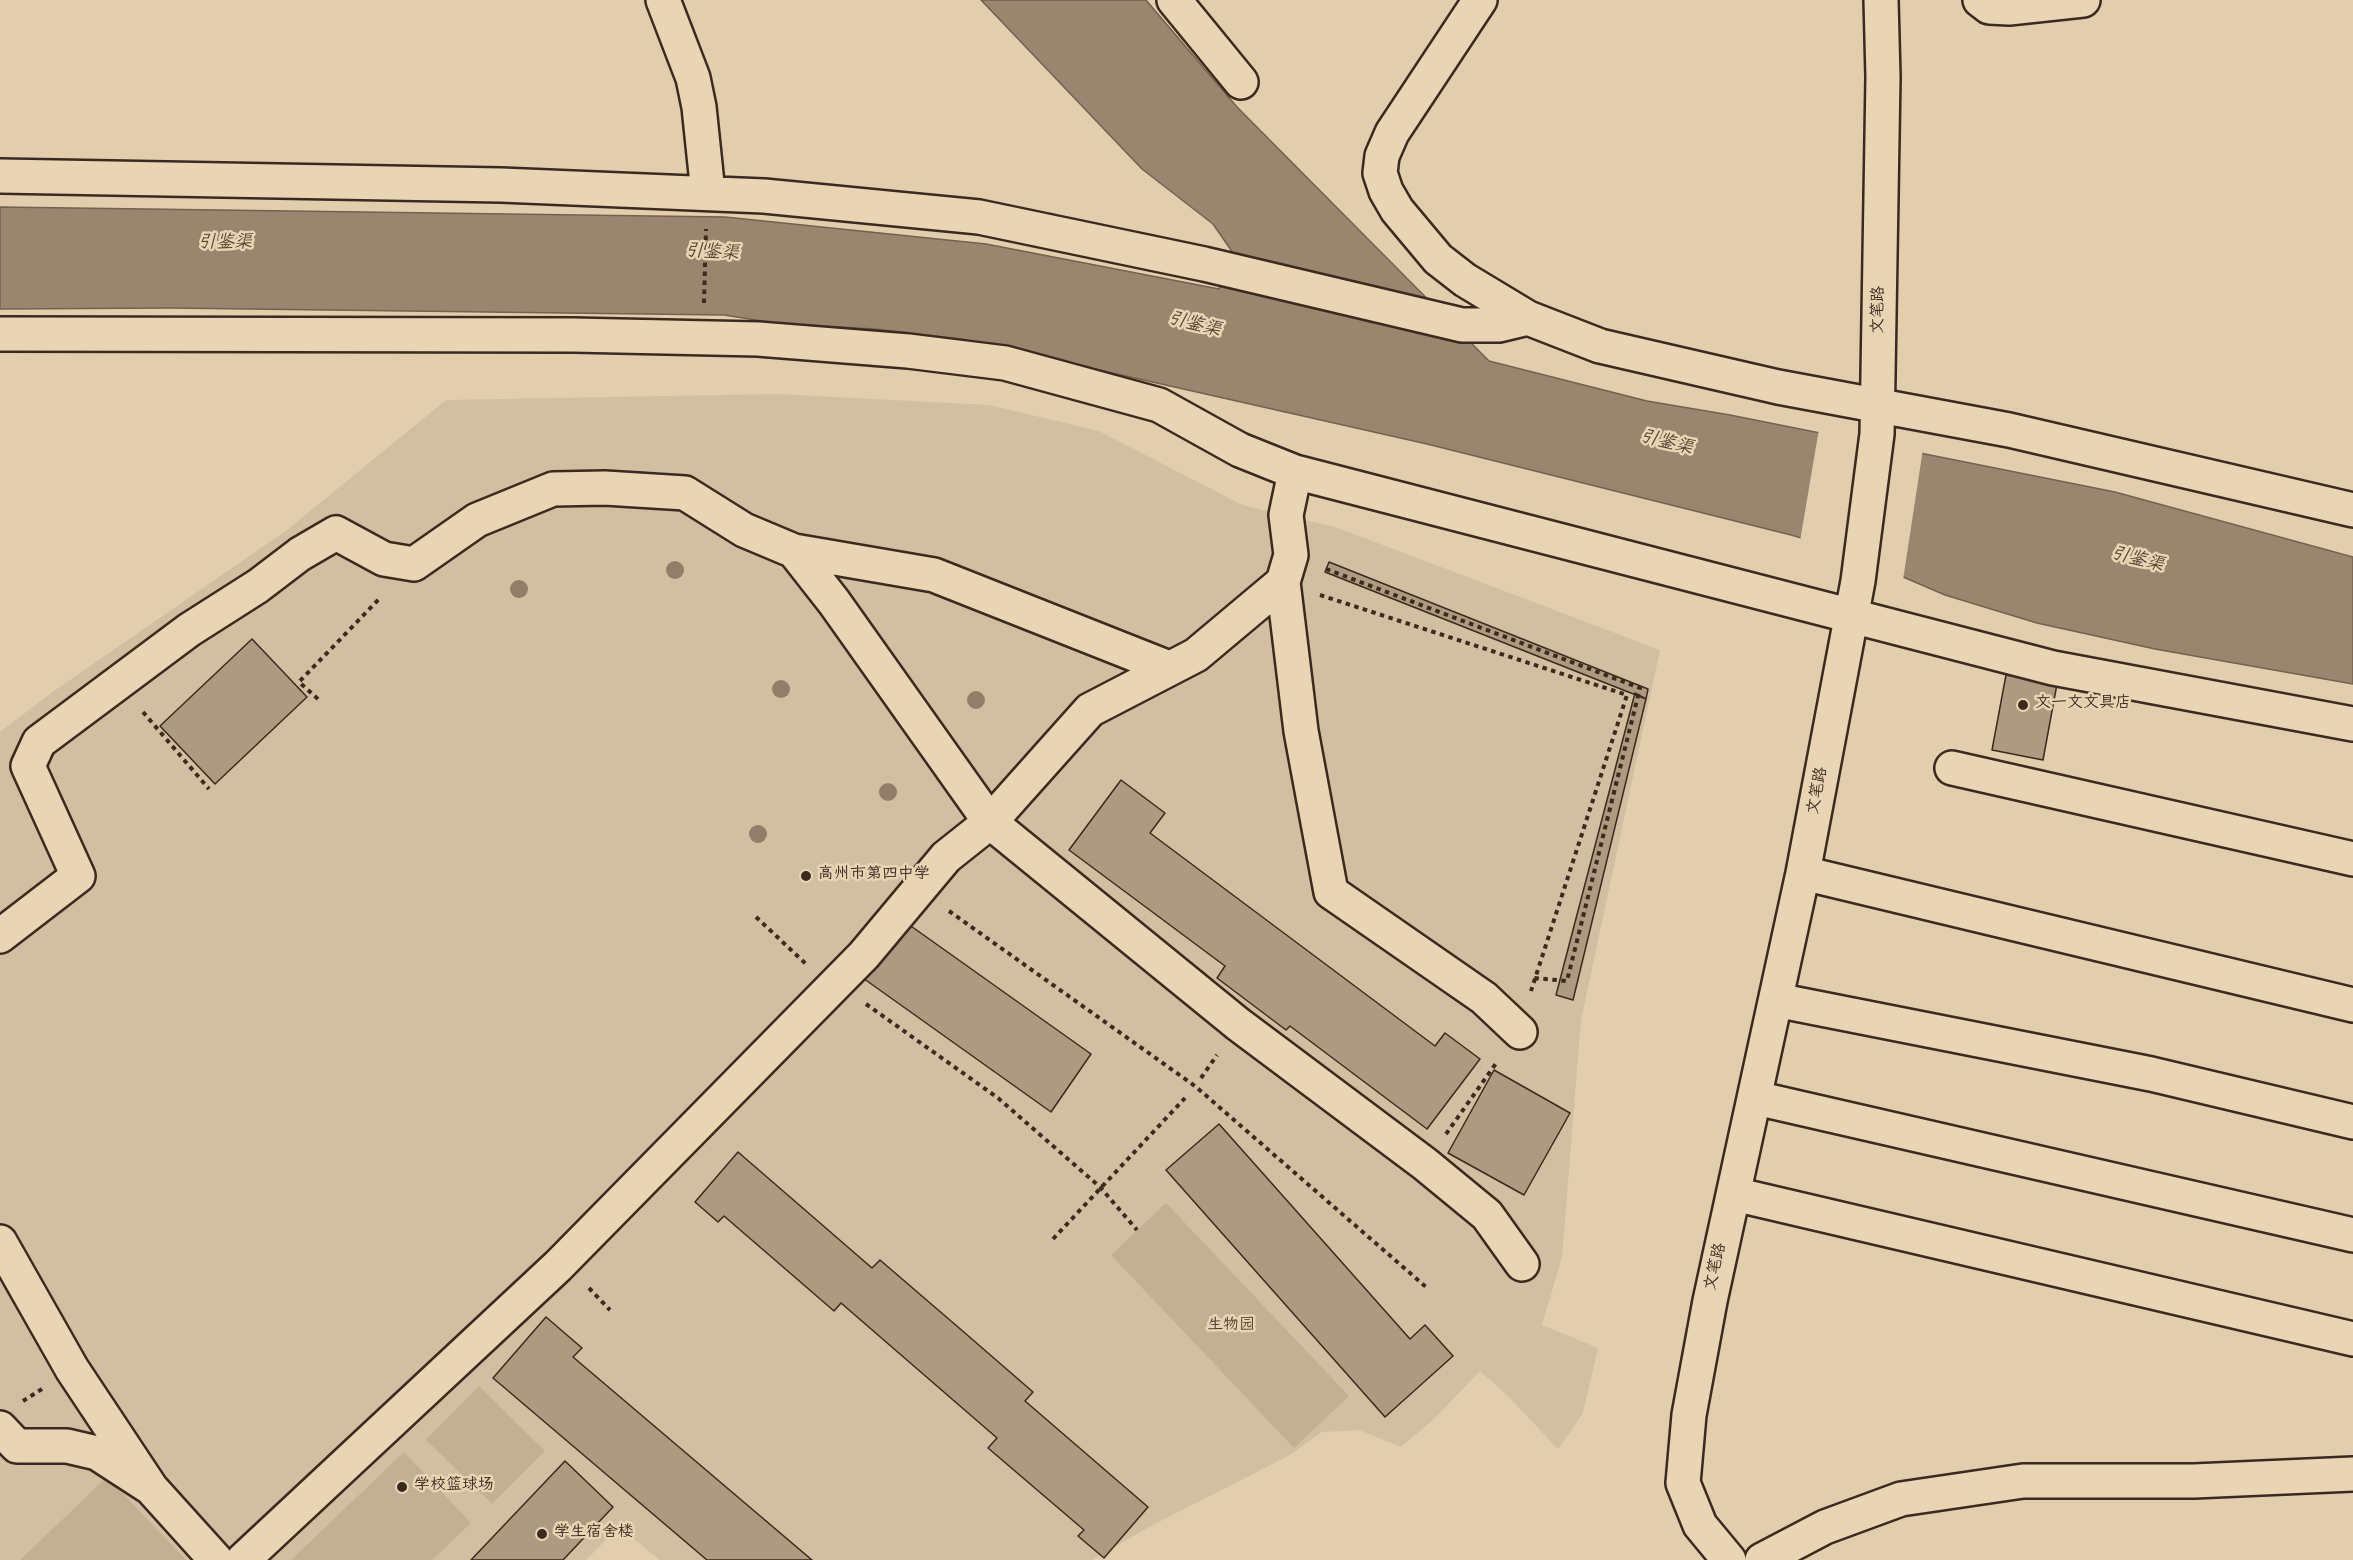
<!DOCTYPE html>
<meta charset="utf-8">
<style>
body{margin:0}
canvas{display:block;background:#e2cdad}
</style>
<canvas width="2353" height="1560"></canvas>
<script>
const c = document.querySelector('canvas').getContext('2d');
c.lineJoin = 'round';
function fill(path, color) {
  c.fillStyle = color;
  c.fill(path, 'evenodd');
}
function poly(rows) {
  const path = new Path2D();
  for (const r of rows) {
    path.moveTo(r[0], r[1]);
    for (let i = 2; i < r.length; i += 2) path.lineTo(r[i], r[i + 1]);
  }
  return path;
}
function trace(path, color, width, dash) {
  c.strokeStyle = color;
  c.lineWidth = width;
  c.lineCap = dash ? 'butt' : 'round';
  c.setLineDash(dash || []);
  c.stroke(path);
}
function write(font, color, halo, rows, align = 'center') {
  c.font = font + ' "Gochi Hand","LXGW WenKai TC",sans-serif';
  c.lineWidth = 5;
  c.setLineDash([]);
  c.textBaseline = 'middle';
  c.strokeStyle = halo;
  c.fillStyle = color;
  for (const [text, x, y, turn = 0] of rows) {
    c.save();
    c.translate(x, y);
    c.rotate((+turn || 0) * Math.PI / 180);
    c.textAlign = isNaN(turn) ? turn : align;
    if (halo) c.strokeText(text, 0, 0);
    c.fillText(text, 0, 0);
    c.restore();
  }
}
fill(poly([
 [777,394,989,405,1099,431,1242,505,1338,528,1660,650,1581,1020,1562,1257,1542,1325,1598,1348,1583,1413,1558,1449,1507,1395,1480,1371,1434,1419,1401,1447,1359,1430,1322,1432,1288,1456,1149,1527,1092,1560,660,1560,619,1527,586,1560,0,1560,0,732,54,691,287,530,446,400]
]), '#d2bea0');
fill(poly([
 [1166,1203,1349,1396,1294,1448,1111,1255],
 [479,1386,545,1451,492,1504,426,1440],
 [404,1452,471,1523,432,1560,291,1560],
 [107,1477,186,1560,20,1560]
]), '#c3af93');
const water = poly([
 [981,0,1146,0,1237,107,1489,361,1647,401,1730,415,2115,492,2353,557,2353,684,2155,649,2037,623,1945,595,1836,548,1791,535,1427,444,962,339,875,329,781,324,724,315,169,308,0,309,0,207,725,217,986,244,1219,289,1231,250,1213,224,1142,169,981,0]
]);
fill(water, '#9a866e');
trace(water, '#74614e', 1.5);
fill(poly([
 [1819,429,1923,449,1903,580,1835,551,1800,541]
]), '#e2cdad');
const building = poly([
 [1329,562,1648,689,1646,699,1325,572,1329,562],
 [252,639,307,697,215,784,160,726,252,639],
 [2006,675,2057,684,2043,760,1992,750,2006,675],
 [1635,693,1646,699,1573,1000,1556,995,1635,693],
 [1121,780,1165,813,1150,833,1435,1046,1445,1033,1480,1059,1427,1129,1290,1026,1286,1030,1217,978,1225,966,1069,850,1121,780],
 [887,909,1091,1054,1051,1112,846,966,887,909],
 [1494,1070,1570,1113,1524,1195,1448,1153,1494,1070],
 [1219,1124,1410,1339,1425,1325,1453,1356,1385,1417,1166,1170,1219,1124],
 [738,1152,872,1268,880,1260,958,1327,1033,1392,1025,1401,1148,1507,1104,1558,1078,1536,1084,1530,988,1448,997,1438,841,1303,834,1311,724,1216,718,1222,695,1202,738,1152],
 [546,1317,582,1348,573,1357,812,1560,707,1560,493,1378,546,1317],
 [565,1461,613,1507,563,1560,471,1560,565,1461]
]);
fill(building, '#ae9a80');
trace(building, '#3b2a1e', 1.5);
const minor = poly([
 [663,0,693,78,699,107,708,193],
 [1174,0,1241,82],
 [1480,0,1392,133,1382,156,1380,173,1386,191,1397,210,1438,259,1465,280,1528,318,1600,346,1778,387,2009,430,2353,510],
 [1980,0,1989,7,2009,8,2083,0],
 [0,176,501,185,764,196,979,217,1204,264,1462,325,1499,325,1528,318],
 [0,334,573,335,758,339,908,351,1005,363,1159,405,1240,450,1295,472,2053,668,2353,724],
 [794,551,834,602,990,822,1238,1024,1425,1164,1487,1215,1522,1264],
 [1283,582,1301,731,1331,892,1484,998,1520,1032],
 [1952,768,2353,859],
 [1803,873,2353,1005],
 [0,936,78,876,28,766,39,742,189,630,258,586,300,554,336,533,384,559,414,564,477,520,553,489,605,488,685,493,744,530,794,551,934,575,1169,668],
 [1776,1000,2151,1074,2353,1122],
 [1756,1098,2353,1235],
 [1734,1194,2353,1339],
 [0,1242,72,1369,151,1488],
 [0,1428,17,1446,67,1446,97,1453,151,1488,216,1560],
 [243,1560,558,1266,864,955,946,857,990,822,1090,710,1196,655,1283,582,1291,555,1286,515,1295,472],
 [1729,1560,1700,1525,1683,1483,1689,1415,1710,1301,1803,873,1858,581,1877,434,1883,77,1881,0],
 [1762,1560,1825,1527,1901,1499,2023,1481,2194,1481,2353,1474]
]);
trace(minor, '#3b2a1e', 38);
trace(poly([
 [704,303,706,229],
 [1326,569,1640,688,1567,981,1534,978],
 [1320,595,1627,695,1531,991],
 [318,699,299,682,381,597],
 [143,712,209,789],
 [949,911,1195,1086,1426,1287],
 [756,917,806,964],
 [866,1004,998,1098,1100,1187,1137,1230],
 [1201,1078,1217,1055],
 [1446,1134,1497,1062],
 [1053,1239,1185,1098],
 [589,1288,610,1310],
 [23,1401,42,1389]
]), '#3b2a1e', 4, [4.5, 4.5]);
trace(minor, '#e9d4b3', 33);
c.fillStyle = '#917e68';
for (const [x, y] of [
 [675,570],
 [519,589],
 [781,689],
 [976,700],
 [888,792],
 [758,834]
]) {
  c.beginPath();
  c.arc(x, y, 9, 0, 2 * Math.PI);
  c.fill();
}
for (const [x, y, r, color] of [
 [2023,705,6,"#3b2a1e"],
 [806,876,6,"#3b2a1e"],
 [402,1487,6,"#3b2a1e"],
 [542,1534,6,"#3b2a1e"]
]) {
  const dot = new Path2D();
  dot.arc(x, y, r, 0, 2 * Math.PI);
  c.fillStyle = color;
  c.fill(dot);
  trace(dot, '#e9d4b3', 2);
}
write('16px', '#3b2a1e', '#e9d4b3', [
 ["文笔路",1880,310,-89],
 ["文笔路",1819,791,-79],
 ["文笔路",1717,1267,-77]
]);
write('16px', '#3b2a1e', '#e9d4b3', [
 ["文一文文具店",2035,705],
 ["高州市第四中学",818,876],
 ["学校篮球场",414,1487],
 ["学生宿舍楼",554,1534]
], 'left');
write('16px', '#4f3e30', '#e9d4b3', [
 ["生物园",1231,1327]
]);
write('italic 18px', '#534132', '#e9d4b3', [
 ["引鉴渠",225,244],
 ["引鉴渠",712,254,3],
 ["引鉴渠",1194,326,14],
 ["引鉴渠",1666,444,14],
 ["引鉴渠",2137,561,14]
]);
</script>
